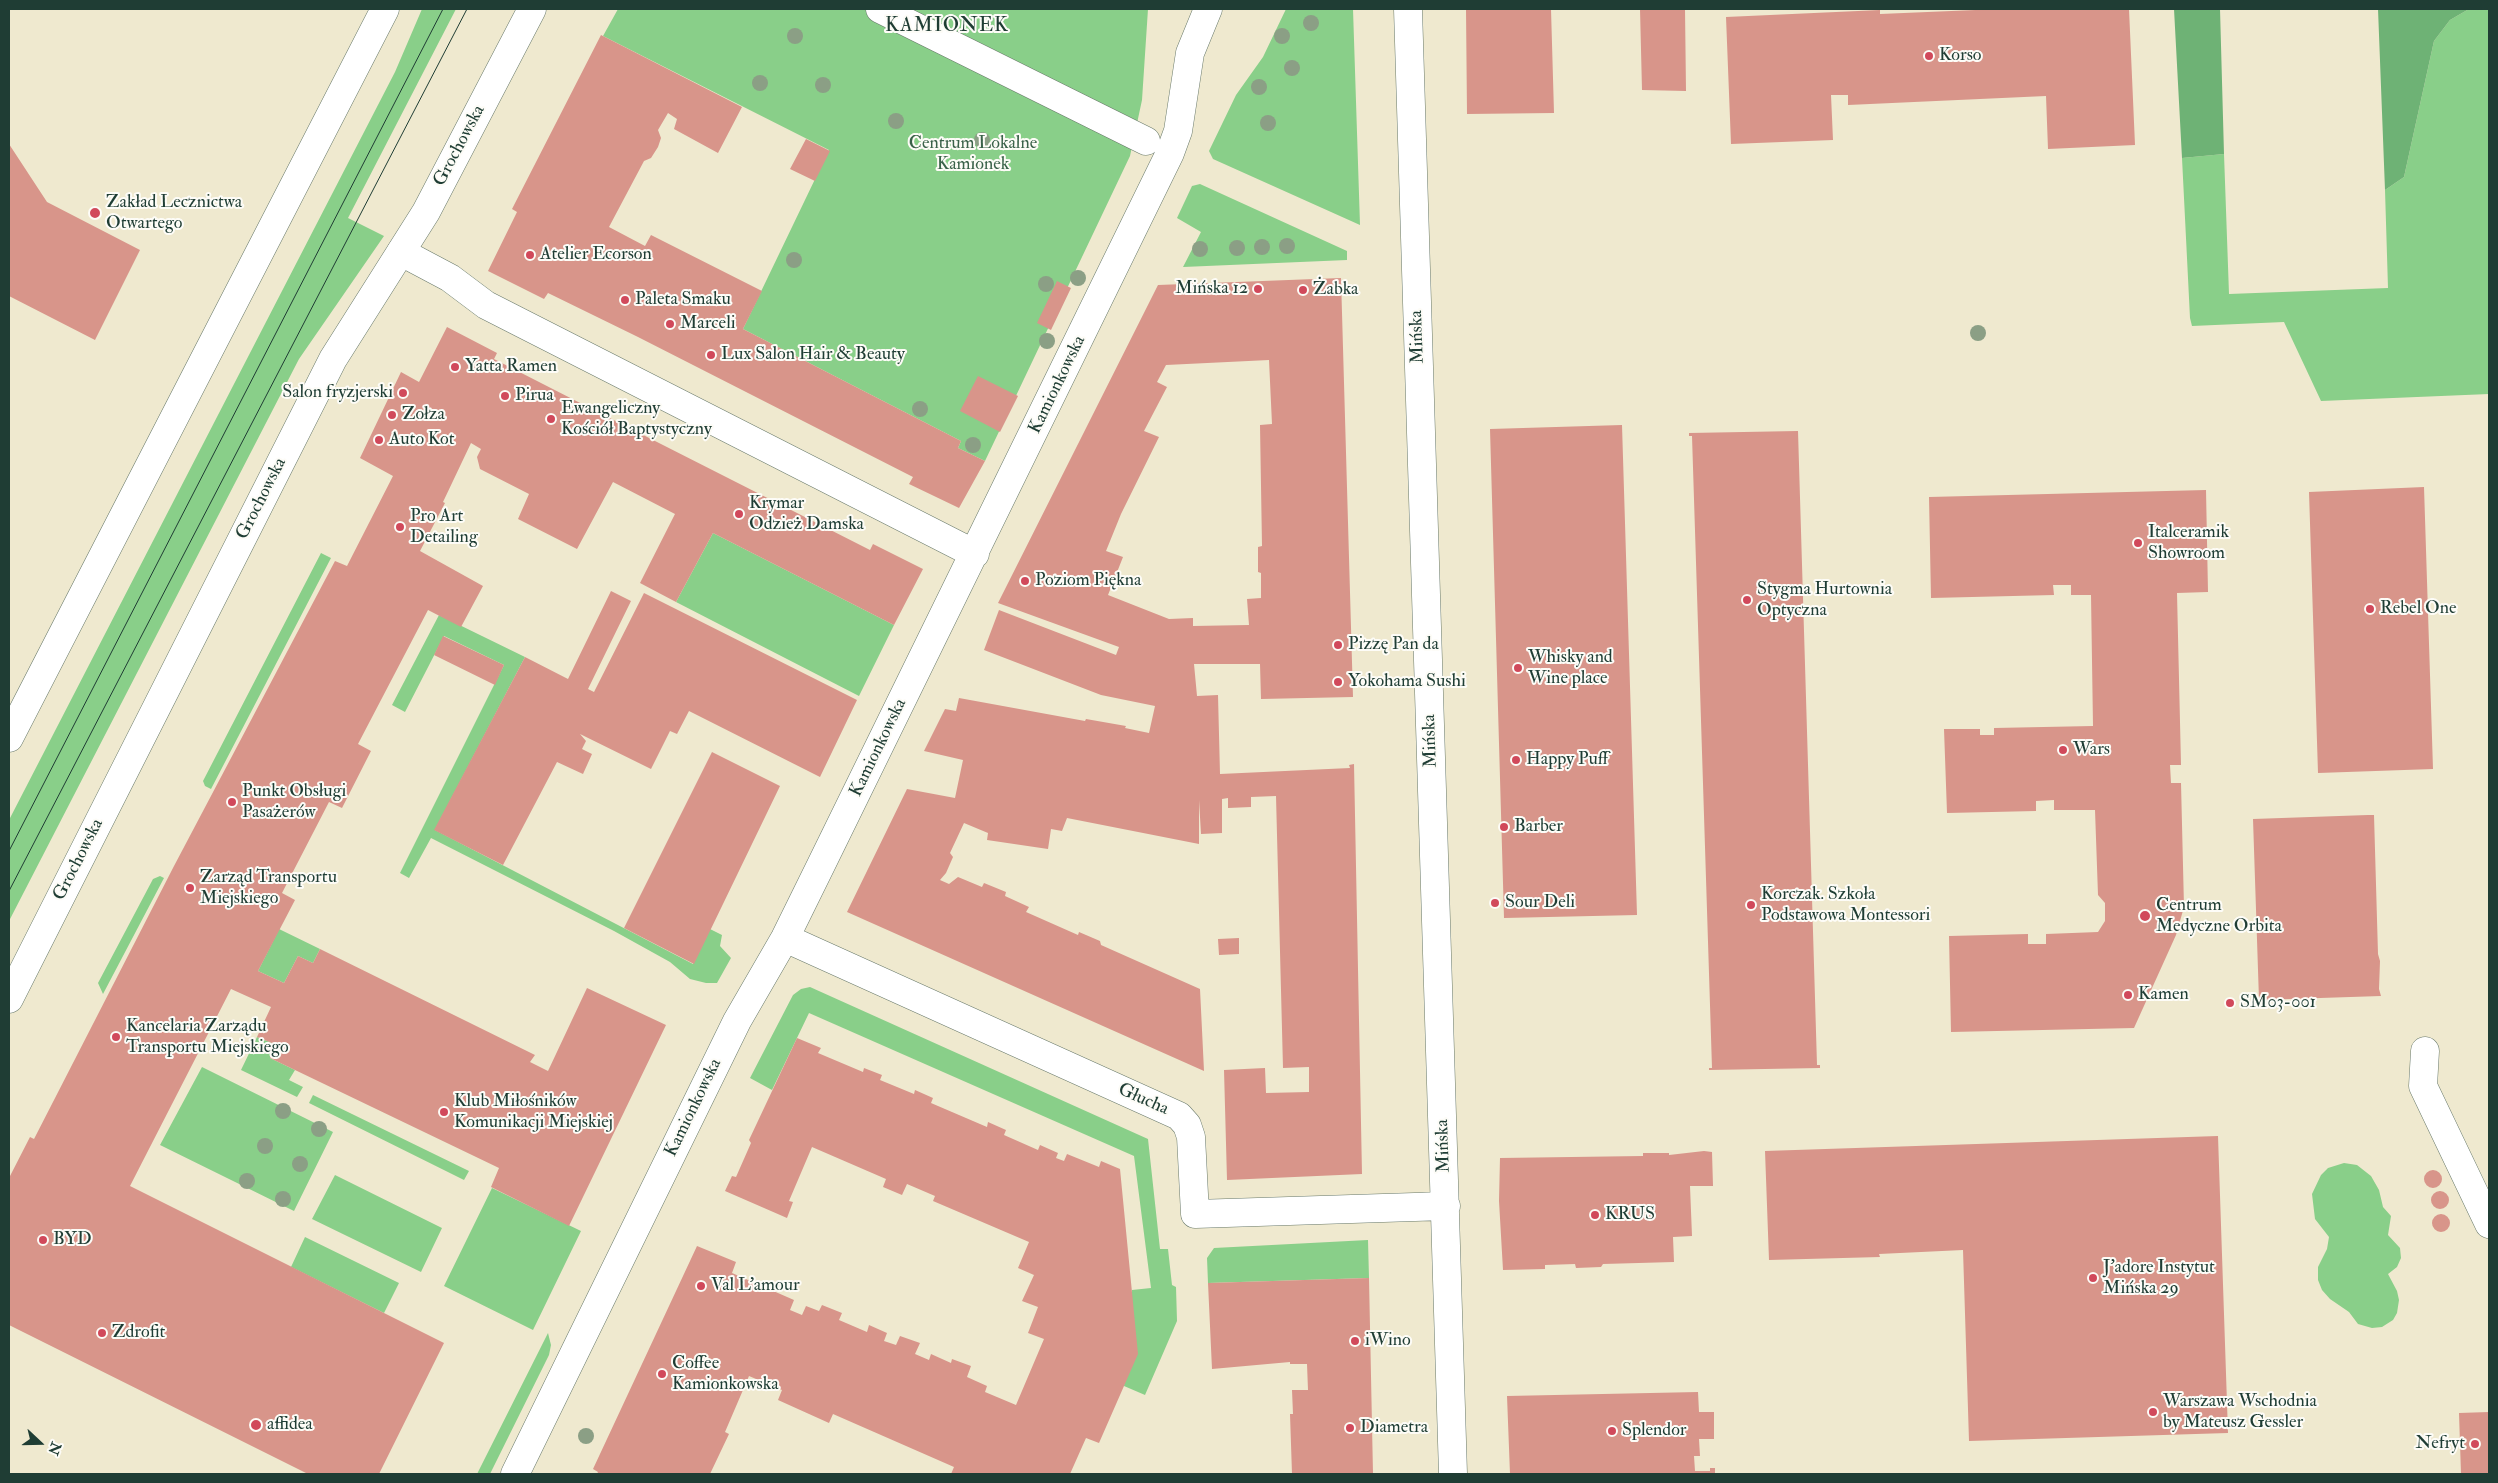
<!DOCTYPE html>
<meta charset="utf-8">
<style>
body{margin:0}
#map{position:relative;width:2498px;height:1483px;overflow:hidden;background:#efe9cf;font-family:"IM FELL Double Pica",serif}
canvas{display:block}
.frame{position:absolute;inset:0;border:10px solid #1f3d34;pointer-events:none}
.north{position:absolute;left:15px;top:1418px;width:50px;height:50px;-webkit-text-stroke:4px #fdfcf7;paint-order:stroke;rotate:111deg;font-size:14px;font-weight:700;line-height:20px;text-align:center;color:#1f3d34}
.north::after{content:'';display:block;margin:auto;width:18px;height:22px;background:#1f3d34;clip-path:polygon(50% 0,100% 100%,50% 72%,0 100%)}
</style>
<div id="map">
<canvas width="2498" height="1483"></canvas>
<div class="frame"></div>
<div class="north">N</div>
</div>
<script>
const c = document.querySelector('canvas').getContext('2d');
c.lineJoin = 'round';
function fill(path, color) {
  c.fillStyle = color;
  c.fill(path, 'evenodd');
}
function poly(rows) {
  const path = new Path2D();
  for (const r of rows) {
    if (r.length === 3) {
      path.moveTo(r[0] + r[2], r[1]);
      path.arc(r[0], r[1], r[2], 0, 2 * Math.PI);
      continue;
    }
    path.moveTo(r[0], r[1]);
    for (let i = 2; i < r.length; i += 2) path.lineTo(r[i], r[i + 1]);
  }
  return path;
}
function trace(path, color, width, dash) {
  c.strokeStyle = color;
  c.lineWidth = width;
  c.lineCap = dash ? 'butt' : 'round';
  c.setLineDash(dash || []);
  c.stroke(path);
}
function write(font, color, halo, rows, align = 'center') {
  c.font = font + ' "IM FELL Double Pica",serif';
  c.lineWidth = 4;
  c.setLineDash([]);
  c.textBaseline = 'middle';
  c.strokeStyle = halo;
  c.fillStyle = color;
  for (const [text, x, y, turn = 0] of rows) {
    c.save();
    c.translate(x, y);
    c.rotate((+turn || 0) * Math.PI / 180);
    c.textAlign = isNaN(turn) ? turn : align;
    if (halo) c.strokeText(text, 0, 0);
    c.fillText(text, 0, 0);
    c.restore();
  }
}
fill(poly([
 [422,9,456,9,348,218,384,236,299,359,9,921,9,820,395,72],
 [618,9,1148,9,1142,100,1130,156,985,461,958,448,961,441,743,329,829,150,603,36],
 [1286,9,1353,9,1360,225,1213,159,1209,151,1236,95,1263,57],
 [2469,9,2489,9,2489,394,2321,401,2284,322,2192,326,2190,318,2182,158,2224,154,2229,294,2388,288,2385,190,2404,177,2434,41,2450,20],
 [1200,184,1347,251,1347,260,1183,267,1201,232,1177,218,1192,186],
 [713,533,894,625,859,696,676,602],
 [321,553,331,558,211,789,205,786,203,781],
 [439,615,525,657,435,830,693,964,710,929,722,935,720,946,731,958,717,983,706,983,690,979,670,962,614,931,431,838,409,878,400,873,504,665,444,636,405,712,392,705],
 [160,876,164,878,103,994,98,983,153,879],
 [279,929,320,949,313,963,298,956,284,983,258,971],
 [810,987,1148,1139,1160,1249,1168,1249,1172,1285,1176,1287,1177,1321,1145,1395,1124,1386,1132,1290,1151,1288,1134,1156,809,1013,772,1090,750,1078,793,995,801,989],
 [257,1037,277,1045,270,1058,295,1070,289,1080,303,1087,297,1097,241,1070],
 [202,1067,333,1132,294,1211,160,1145],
 [313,1095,469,1171,464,1180,309,1103],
 [2344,1163,2357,1165,2371,1176,2379,1190,2383,1207,2391,1216,2388,1235,2400,1248,2401,1258,2397,1267,2388,1274,2397,1291,2399,1300,2397,1313,2393,1320,2382,1327,2372,1328,2358,1324,2349,1312,2330,1299,2322,1290,2318,1280,2318,1267,2327,1249,2329,1237,2315,1219,2312,1194,2321,1175,2328,1168],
 [335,1175,442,1228,421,1272,312,1219],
 [492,1188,581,1231,533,1330,444,1286],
 [305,1237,399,1283,384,1313,291,1267],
 [1368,1240,1369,1278,1208,1283,1207,1258,1214,1248],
 [548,1333,551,1345,549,1355,490,1474,477,1474]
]), '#89cf89');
fill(poly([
 [2174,9,2220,9,2224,154,2182,158],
 [2378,9,2469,9,2450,20,2434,41,2404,177,2385,190]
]), '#6eb275');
fill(poly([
 [1466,9,1551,9,1554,113,1467,114],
 [1640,9,1685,9,1686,91,1642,90],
 [1999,9,2129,9,2135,145,2048,149,2046,96,1848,105,1848,95,1831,95,1833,140,1731,144,1726,17,1880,10,1880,14],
 [601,35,742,107,718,153,674,129,677,119,668,113,658,130,661,138,658,147,651,158,644,161,609,227,645,246,651,235,762,291,743,329,961,441,958,448,985,461,959,508,909,484,913,477,638,337,548,293,544,299,488,271,517,212,512,209],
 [806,139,830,151,815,181,790,169],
 [9,144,47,202,140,250,95,340,9,296],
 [1341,278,1353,697,1261,699,1260,664,1194,664,1197,696,1218,695,1220,774,1350,768,1349,765,1354,764,1362,1174,1227,1180,1224,1070,1265,1068,1266,1093,1309,1092,1309,1067,1283,1068,1276,796,1251,797,1251,807,1228,808,1228,798,1222,799,1222,833,1201,834,1199,800,1199,844,1067,818,1062,831,1051,829,1048,849,987,840,988,833,964,823,950,853,953,857,946,873,940,880,949,884,958,877,982,887,984,883,1006,892,1005,896,1029,907,1026,912,1078,935,1079,932,1100,941,1101,945,1200,989,1204,1071,847,912,907,789,955,798,963,760,924,751,945,709,956,711,959,698,1085,721,1086,719,1126,726,1125,728,1149,733,1155,706,1101,695,984,650,999,610,1116,655,1119,647,998,603,1158,285],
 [1269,360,1272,424,1260,425,1262,546,1258,547,1258,572,1261,573,1261,598,1247,599,1249,625,1193,626,1193,618,1169,619,1108,595,1123,557,1106,551,1121,514,1159,437,1144,431,1167,387,1157,382,1166,365],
 [1057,281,1071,288,1051,330,1037,323],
 [447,327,497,353,494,359,588,407,870,550,873,544,923,569,894,625,713,533,676,602,640,583,675,514,613,482,577,549,518,519,529,494,480,469,477,457,481,449,471,443,443,502,445,503,420,551,483,586,461,627,428,610,358,744,371,751,342,808,329,802,282,893,295,900,258,971,284,983,298,956,313,963,320,949,535,1055,530,1062,548,1071,587,988,666,1025,569,1226,491,1187,499,1168,270,1058,277,1045,257,1037,271,1007,231,989,130,1186,444,1343,379,1474,308,1474,9,1325,9,1178,30,1137,34,1139,174,866,335,561,347,566,393,476,360,458,401,372,419,382],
 [978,376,1018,396,1000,432,960,411],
 [1622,425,1637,915,1504,918,1490,429],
 [1798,431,1817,1065,1820,1065,1820,1068,1709,1070,1709,1068,1712,1068,1692,436,1689,436,1689,433],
 [2424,487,2433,769,2318,773,2309,492],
 [2206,490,2208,592,2177,593,2181,765,2170,765,2171,783,2181,783,2184,907,2176,935,2134,1028,1951,1032,1949,936,2028,934,2028,944,2046,944,2046,934,2098,932,2105,921,2105,903,2098,895,2095,810,2054,810,2054,800,2036,801,2036,811,1947,813,1944,729,1980,729,1980,735,1994,735,1994,728,2093,726,2091,595,2071,595,2071,585,2053,585,2054,595,1931,598,1929,497],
 [611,591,631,601,588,689,594,692,644,593,857,700,820,777,689,711,677,734,670,731,651,769,580,734,586,741,582,749,592,754,583,774,557,762,503,865,434,830,525,657,568,679],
 [443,636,504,665,495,685,434,655],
 [712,752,780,786,694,964,624,928],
 [2368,815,2374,815,2378,954,2380,961,2379,989,2381,996,2259,1000,2253,819],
 [1239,938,1239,954,1219,955,1218,939],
 [797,1038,821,1048,818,1053,863,1072,864,1068,882,1075,880,1080,914,1094,915,1090,933,1098,931,1103,987,1127,988,1122,1006,1130,1004,1135,1038,1150,1040,1145,1058,1153,1056,1158,1064,1161,1067,1154,1099,1167,1101,1161,1120,1169,1138,1354,1099,1443,1086,1438,1070,1474,951,1474,954,1467,833,1414,829,1423,778,1400,782,1390,749,1376,725,1432,729,1434,710,1474,597,1474,598,1472,593,1469,697,1246,736,1262,732,1273,794,1300,790,1310,802,1315,806,1306,819,1311,822,1305,842,1313,839,1320,867,1332,869,1325,887,1333,884,1341,896,1345,900,1336,920,1343,915,1354,929,1360,931,1354,951,1363,952,1359,971,1366,967,1377,987,1386,985,1392,1016,1405,1044,1339,1028,1333,1038,1307,1022,1301,1034,1275,1018,1268,1029,1242,933,1201,935,1196,907,1184,902,1195,883,1187,886,1179,812,1147,789,1201,793,1202,787,1218,725,1191,732,1176,736,1177,751,1143,749,1140],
 [2218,1136,2228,1433,1969,1441,1963,1250,1879,1254,1880,1257,1769,1260,1765,1151],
 [1704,1151,1712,1152,1713,1186,1690,1186,1692,1236,1673,1237,1674,1262,1603,1264,1601,1267,1576,1268,1575,1264,1545,1265,1545,1269,1503,1270,1499,1201,1500,1158,1643,1156,1643,1153,1669,1153,1669,1155],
 [2433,1179,9],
 [2440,1200,9],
 [2441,1223,9],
 [1369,1278,1373,1474,1292,1474,1290,1414,1293,1414,1292,1390,1308,1390,1307,1364,1290,1364,1290,1362,1212,1369,1208,1283],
 [1698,1392,1699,1412,1714,1412,1714,1439,1699,1439,1700,1456,1694,1456,1695,1471,1710,1471,1710,1468,1715,1468,1715,1474,1510,1474,1507,1396],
 [2489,1412,2489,1474,2461,1474,2459,1413]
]), '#d8958a');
const minor = poly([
 [880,9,1146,141],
 [1408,9,1453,1474],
 [401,252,450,278,486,305,975,554],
 [785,938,1179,1116,1187,1125,1191,1137,1195,1214,1446,1206],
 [2425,1051,2423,1086,2489,1224],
 [515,1474,737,1021,785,938,820,867,1170,153,1178,131,1190,53,1208,9]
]);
const major = poly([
 [9,738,385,9],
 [9,999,333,359,426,212,532,9]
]);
trace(minor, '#68796a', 29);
trace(major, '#68796a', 29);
trace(minor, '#fff', 28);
trace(major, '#fff', 28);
trace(poly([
 [9,851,443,9],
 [9,891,467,9]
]), '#1f3d34', 1);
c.fillStyle = '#8b9f85';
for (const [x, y] of [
 [1311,23],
 [795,36],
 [1282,36],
 [1292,68],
 [760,83],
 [823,85],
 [1259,87],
 [896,121],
 [1268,123],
 [982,140],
 [1287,246],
 [1262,247],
 [1237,248],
 [1200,249],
 [794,260],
 [1078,278],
 [1046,284],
 [1978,333],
 [1047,341],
 [920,409],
 [973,445],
 [283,1111],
 [319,1129],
 [265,1146],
 [300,1164],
 [247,1181],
 [283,1199],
 [586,1436]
]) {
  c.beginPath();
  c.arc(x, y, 8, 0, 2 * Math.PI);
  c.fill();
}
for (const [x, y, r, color] of [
 [1929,56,5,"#d1495b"],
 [95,213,6,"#d1495b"],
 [530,255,5,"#d1495b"],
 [1258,289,5,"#d1495b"],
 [1303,290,5,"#d1495b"],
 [625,300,5,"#d1495b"],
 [670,324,5,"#d1495b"],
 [711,355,5,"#d1495b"],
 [455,367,5,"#d1495b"],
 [403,393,5,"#d1495b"],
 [505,396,5,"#d1495b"],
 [392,415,5,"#d1495b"],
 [551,419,5,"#d1495b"],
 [379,440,5,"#d1495b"],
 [739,514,5,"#d1495b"],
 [400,527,5,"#d1495b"],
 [2138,543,5,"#d1495b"],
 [1025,581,5,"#d1495b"],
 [1747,600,5,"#d1495b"],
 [2370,609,5,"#d1495b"],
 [1338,645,5,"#d1495b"],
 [1518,668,5,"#d1495b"],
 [1338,682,5,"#d1495b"],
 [2063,750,5,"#d1495b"],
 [1516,760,5,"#d1495b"],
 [232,802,5,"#d1495b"],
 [1504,827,5,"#d1495b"],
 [190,888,5,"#d1495b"],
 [1495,903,5,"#d1495b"],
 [1751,905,5,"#d1495b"],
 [2145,916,6,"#d1495b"],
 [2128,995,5,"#d1495b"],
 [2230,1003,5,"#d1495b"],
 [116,1037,5,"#d1495b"],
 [444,1112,5,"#d1495b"],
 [1595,1215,5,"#d1495b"],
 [43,1240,5,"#d1495b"],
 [2093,1278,5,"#d1495b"],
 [701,1286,5,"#d1495b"],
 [102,1333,5,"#d1495b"],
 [1355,1341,5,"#d1495b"],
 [662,1374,5,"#d1495b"],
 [2153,1412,5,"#d1495b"],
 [256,1425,6,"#d1495b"],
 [1350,1428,5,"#d1495b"],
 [1612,1431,5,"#d1495b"],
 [2475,1444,5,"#d1495b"]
]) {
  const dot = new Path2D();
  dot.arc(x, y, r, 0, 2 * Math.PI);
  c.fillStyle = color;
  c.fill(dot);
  trace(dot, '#fdfcf7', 2);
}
write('18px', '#1f3d34', '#fdfcf7', [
 ["Korso",1939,56],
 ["Zakład Lecznictwa",106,203],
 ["Otwartego",106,224],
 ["Atelier Ecorson",540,255],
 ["Mińska 12",1248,289,"right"],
 ["Żabka",1313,290],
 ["Paleta Smaku",635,300],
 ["Marceli",680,324],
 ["Lux Salon Hair & Beauty",721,355],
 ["Yatta Ramen",465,367],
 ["Salon fryzjerski",393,393,"right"],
 ["Pirua",515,396],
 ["Ewangeliczny",561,409],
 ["Kościół Baptystyczny",561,430],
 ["Zołza",402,415],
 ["Auto Kot",389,440],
 ["Krymar",749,504],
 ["Odzież Damska",749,525],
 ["Pro Art",410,517],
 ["Detailing",410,538],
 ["Italceramik",2148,533],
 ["Showroom",2148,554],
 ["Poziom Piękna",1035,581],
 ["Stygma Hurtownia",1757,590],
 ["Optyczna",1757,611],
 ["Rebel One",2380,609],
 ["Pizzę Pan da",1348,645],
 ["Whisky and",1528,658],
 ["Wine place",1528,679],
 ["Yokohama Sushi",1348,682],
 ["Wars",2073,750],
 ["Happy Puff",1526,760],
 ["Punkt Obsługi",242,792],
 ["Pasażerów",242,813],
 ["Barber",1514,827],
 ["Zarząd Transportu",200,878],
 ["Miejskiego",200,899],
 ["Korczak. Szkoła",1761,895],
 ["Podstawowa Montessori",1761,916],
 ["Sour Deli",1505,903],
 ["Centrum",2156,906],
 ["Medyczne Orbita",2156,927],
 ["Kamen",2138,995],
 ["SM03-001",2240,1003],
 ["Kancelaria Zarządu",126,1027],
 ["Transportu Miejskiego",126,1048],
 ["Klub Miłośników",454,1102],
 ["Komunikacji Miejskiej",454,1123],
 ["KRUS",1605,1215],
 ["BYD",53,1240],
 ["J'adore Instytut",2103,1268],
 ["Mińska 29",2103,1289],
 ["Val L'amour",711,1286],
 ["Zdrofit",112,1333],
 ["iWino",1365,1341],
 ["Coffee",672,1364],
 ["Kamionkowska",672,1385],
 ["Warszawa Wschodnia",2163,1402],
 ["by Mateusz Gessler",2163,1423],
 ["affidea",267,1425],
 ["Diametra",1360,1428],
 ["Splendor",1622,1431],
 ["Nefryt",2465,1444,"right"]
], 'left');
write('18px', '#3a6249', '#fdfcf7', [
 ["Centrum Lokalne",973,144],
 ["Kamionek",973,165]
]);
write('18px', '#1f3d34', '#fdfcf7', [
 ["Grochowska",460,146,-62],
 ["Mińska",1418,337,-92],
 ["Kamionkowska",1058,385,-64],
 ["Grochowska",262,499,-63],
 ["Mińska",1431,741,-92],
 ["Kamionkowska",879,748,-64],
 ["Grochowska",79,860,-63],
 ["Głucha",1143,1100,24],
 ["Kamionkowska",694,1108,-64],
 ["Mińska",1444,1146,-92]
]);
c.letterSpacing = '1px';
write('20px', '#1f3d34', '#fdfcf7', [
 ["KAMIONEK",947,27]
]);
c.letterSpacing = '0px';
</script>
